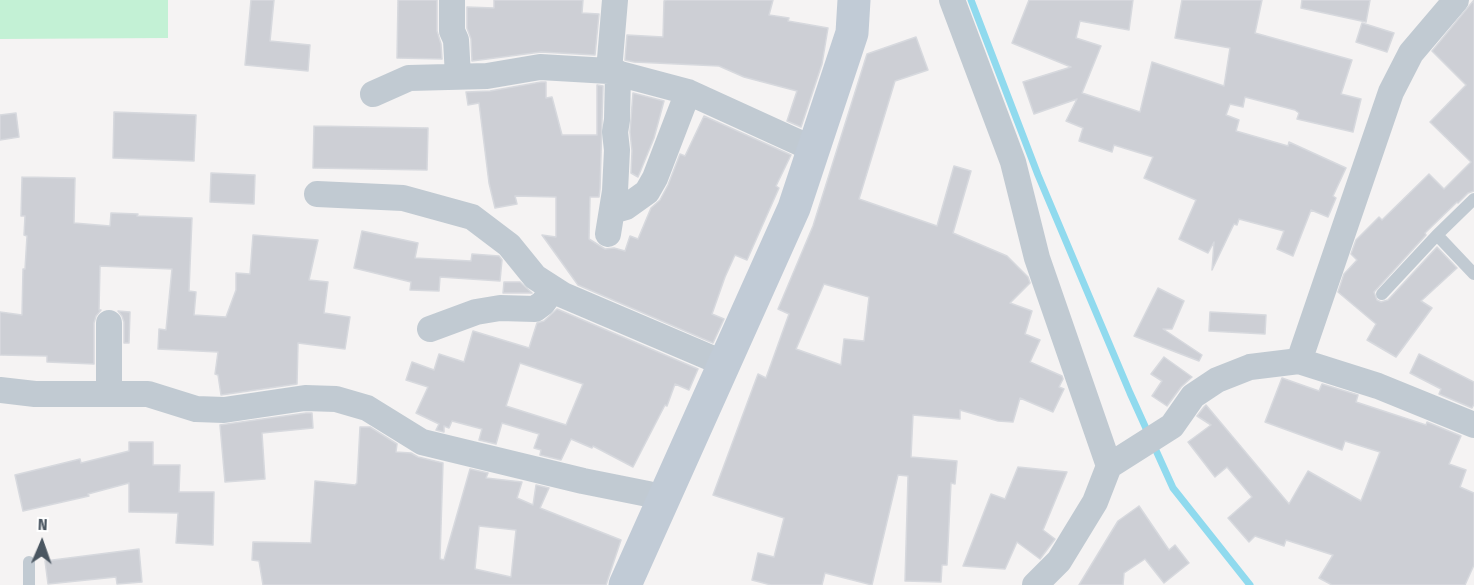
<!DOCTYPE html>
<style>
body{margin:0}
#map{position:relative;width:1474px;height:585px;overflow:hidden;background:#f5f3f3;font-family:"Fira Sans Condensed",sans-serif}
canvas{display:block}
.north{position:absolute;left:12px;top:513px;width:60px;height:60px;-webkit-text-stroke:4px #fff;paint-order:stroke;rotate:2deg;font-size:16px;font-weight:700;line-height:24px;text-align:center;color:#4a5661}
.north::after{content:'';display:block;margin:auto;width:21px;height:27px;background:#4a5661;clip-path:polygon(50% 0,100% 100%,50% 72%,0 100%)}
</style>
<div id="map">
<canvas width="1474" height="585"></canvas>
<div class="north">N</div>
</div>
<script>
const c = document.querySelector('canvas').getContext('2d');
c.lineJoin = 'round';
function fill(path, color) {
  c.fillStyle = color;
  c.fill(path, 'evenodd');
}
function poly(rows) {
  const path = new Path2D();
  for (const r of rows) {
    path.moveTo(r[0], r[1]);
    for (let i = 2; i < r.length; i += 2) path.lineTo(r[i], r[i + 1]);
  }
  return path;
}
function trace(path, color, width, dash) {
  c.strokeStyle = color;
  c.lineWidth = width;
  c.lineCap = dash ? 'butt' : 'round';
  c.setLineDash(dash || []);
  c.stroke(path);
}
fill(poly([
 [0,0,168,0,168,38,0,39]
]), '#c3f1d5');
trace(poly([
 [971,0,1038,175,1130,393,1173,488,1250,585]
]), '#90daee', 7);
const building = poly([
 [251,0,274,0,270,41,310,45,308,71,245,65,251,0],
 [398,0,437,0,437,31,441,44,442,59,397,58,398,0],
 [494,0,583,0,582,13,599,14,595,55,541,52,472,61,471,39,467,28,467,7,494,8,494,0],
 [667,0,773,0,769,15,789,18,788,21,828,28,822,64,801,127,787,121,797,91,744,77,719,66,634,62,625,60,627,35,663,37,664,1,667,0],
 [1029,0,1133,0,1129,30,1080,21,1076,38,1101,46,1082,93,1140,112,1152,62,1224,86,1230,48,1175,38,1182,0,1262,0,1255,33,1352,60,1341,94,1361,99,1353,132,1297,119,1299,113,1295,110,1245,97,1243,107,1230,104,1226,115,1239,120,1236,131,1288,146,1289,142,1346,168,1333,196,1336,198,1328,217,1311,210,1293,256,1277,249,1284,231,1239,219,1237,225,1234,224,1212,270,1214,242,1208,253,1179,239,1196,200,1144,178,1153,157,1114,145,1112,152,1079,141,1083,128,1066,121,1077,99,1034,114,1023,82,1071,67,1012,43,1029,0],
 [1302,0,1370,0,1366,22,1301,8,1302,0],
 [1474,0,1474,191,1468,193,1458,203,1457,202,1425,233,1426,235,1374,292,1377,300,1381,302,1388,300,1437,247,1457,268,1421,301,1432,308,1396,357,1367,340,1376,324,1338,292,1344,274,1357,260,1351,254,1356,240,1379,217,1382,220,1429,174,1444,189,1471,162,1430,122,1466,85,1432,51,1474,0],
 [1362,23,1394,33,1387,52,1356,42,1362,23],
 [916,37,928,70,895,81,859,199,937,226,954,166,971,171,953,233,1007,256,1028,277,1030,283,1010,303,1032,311,1025,334,1040,340,1030,362,1062,376,1063,379,1059,387,1064,389,1053,412,1020,398,1013,422,998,421,960,410,960,419,913,415,911,457,957,461,955,484,951,483,947,565,942,565,941,582,905,581,908,476,898,475,872,585,825,573,822,585,771,585,752,580,758,553,774,557,784,518,713,495,758,374,766,378,789,314,778,309,813,226,867,54,916,37],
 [824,284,869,297,864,341,844,339,841,365,796,349,824,284],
 [541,82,546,82,546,98,552,97,562,135,597,135,597,85,603,86,600,189,599,197,590,197,589,239,605,249,614,248,625,251,630,236,638,239,651,208,660,200,668,185,680,154,685,156,704,116,791,155,776,186,779,188,747,260,735,255,725,277,712,314,724,319,713,343,578,285,542,235,556,237,556,197,515,196,517,204,495,208,489,183,479,103,468,105,466,92,490,91,541,82],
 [633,93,664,101,654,138,638,177,631,173,632,151,630,132,633,93],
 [114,112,196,115,194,161,113,158,114,112],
 [16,113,19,137,0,140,0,115,16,113],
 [314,126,428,128,427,170,313,168,314,126],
 [211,173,255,175,254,204,210,202,211,173],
 [22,177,75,178,74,223,110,226,111,213,138,214,137,216,192,218,189,291,196,292,194,315,226,317,236,290,236,273,250,274,253,235,318,240,309,280,328,282,324,313,350,317,345,349,298,343,297,384,221,395,218,375,215,374,218,352,158,349,159,329,166,330,172,269,100,266,99,310,101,310,96,316,94,323,94,364,47,362,47,356,0,355,0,312,22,315,23,269,25,269,27,236,24,235,25,216,21,216,22,177],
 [362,231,418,243,415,258,471,261,472,254,499,256,502,260,500,281,440,277,439,291,410,290,411,282,354,268,362,231],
 [504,282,520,282,532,293,503,293,504,282],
 [1158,288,1184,301,1172,329,1163,329,1202,355,1199,361,1134,336,1158,288],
 [557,309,698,369,689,390,675,384,667,406,665,405,633,467,593,446,592,448,571,439,561,460,540,455,541,450,534,448,539,434,502,423,496,444,479,440,482,429,452,421,449,428,444,426,444,432,436,430,439,424,416,413,428,387,406,380,412,362,434,370,439,354,464,362,473,331,529,348,537,323,544,321,557,309],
 [520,363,583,384,566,425,506,406,520,363],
 [118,311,130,312,129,343,124,343,124,322,122,316,118,311],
 [1210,312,1266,315,1265,334,1209,331,1210,312],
 [1419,354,1474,382,1474,404,1472,408,1439,394,1441,389,1410,373,1419,354],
 [1164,357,1192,377,1181,387,1167,406,1152,396,1162,381,1151,374,1164,357],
 [1282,378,1319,391,1322,384,1358,395,1356,402,1426,425,1427,422,1461,436,1449,464,1466,470,1460,487,1474,493,1474,565,1465,585,1332,585,1319,578,1333,555,1286,540,1284,546,1255,536,1249,542,1228,518,1252,497,1227,467,1215,477,1188,442,1211,425,1197,416,1204,407,1206,405,1289,504,1308,471,1361,501,1380,452,1345,441,1342,450,1265,422,1282,378],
 [306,413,312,413,313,428,262,433,265,479,225,482,220,425,306,413],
 [360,427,370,427,397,444,396,452,411,453,418,457,443,463,440,559,444,560,470,469,488,473,486,478,522,482,517,498,533,505,536,485,549,488,540,508,621,540,606,585,263,585,259,561,252,560,253,542,311,543,315,481,355,485,357,483,360,427],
 [479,526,516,530,511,577,475,569,479,526],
 [129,442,153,442,153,465,180,465,179,492,214,492,213,545,176,543,178,513,129,512,129,483,88,494,89,496,23,511,15,475,80,459,81,463,129,451,129,442],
 [1018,467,1067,472,1043,530,1055,539,1040,559,1017,542,1005,569,963,566,991,494,1005,499,1018,467],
 [1139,506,1169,550,1175,545,1189,563,1164,583,1145,559,1124,573,1123,585,1079,585,1118,521,1139,506],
 [139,549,142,582,117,584,116,577,48,584,45,561,139,549]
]);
fill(building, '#cdcfd5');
trace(building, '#d7d9de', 1.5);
trace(poly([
 [1437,235,1474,274],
 [1382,294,1437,235,1474,199],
 [29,585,29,562]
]), '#c1cad2', 12);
trace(poly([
 [452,0,452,31,456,40,458,76],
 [952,0,1013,162,1037,258,1109,466],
 [609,71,615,0],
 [373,94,409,78,487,76,540,67,609,71,688,92,813,149],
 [317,194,403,198,472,217,509,245,535,277,563,295,725,364],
 [612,211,626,207,647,192,655,178,688,92],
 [608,234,615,191,617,150,615,132,617,120,618,73],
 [430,329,476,312,500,308,535,309,543,303,553,289],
 [1299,361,1391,92,1411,53,1456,0],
 [0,390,35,394,148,394,196,409,224,410,305,398,336,399,367,408,422,442,583,481,648,494,664,501],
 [109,394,109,323],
 [1035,585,1059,561,1095,502,1109,466,1172,426,1193,396,1217,380,1250,367,1299,361,1378,386,1474,425]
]), '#c1cad2', 26);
trace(poly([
 [625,585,794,208,852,33,854,0]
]), '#c1cbd6', 33);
</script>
